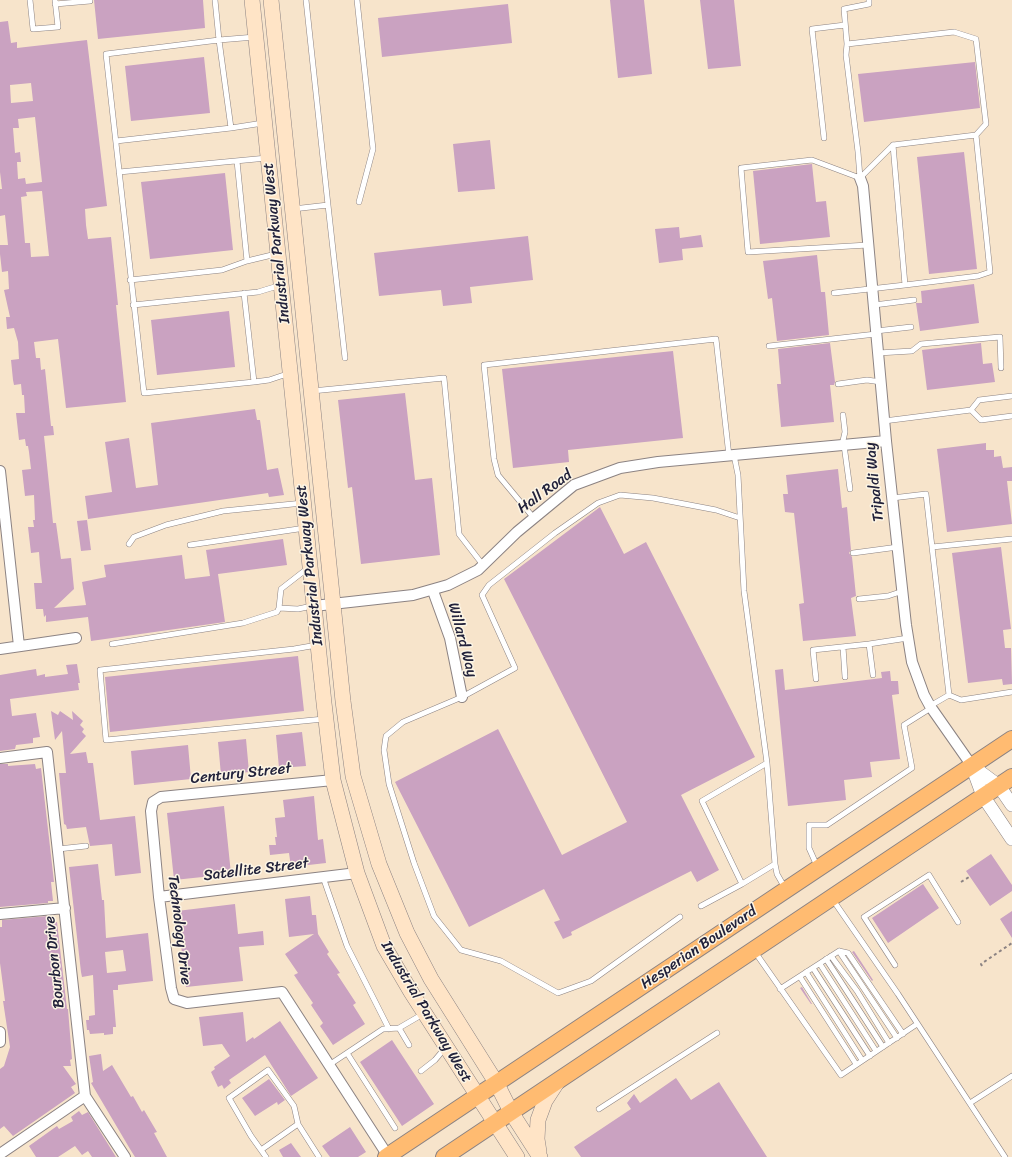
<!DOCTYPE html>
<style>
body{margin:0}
canvas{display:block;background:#f7e4cb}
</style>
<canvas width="1012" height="1157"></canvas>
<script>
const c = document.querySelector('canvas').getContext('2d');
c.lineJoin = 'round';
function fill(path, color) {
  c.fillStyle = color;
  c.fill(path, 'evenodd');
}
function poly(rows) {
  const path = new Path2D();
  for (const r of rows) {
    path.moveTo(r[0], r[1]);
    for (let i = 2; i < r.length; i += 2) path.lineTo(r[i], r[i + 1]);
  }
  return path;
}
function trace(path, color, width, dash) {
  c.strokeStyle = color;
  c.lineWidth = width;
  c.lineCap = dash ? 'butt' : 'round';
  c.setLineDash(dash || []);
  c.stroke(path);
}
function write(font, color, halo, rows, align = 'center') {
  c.font = font + ' Sriracha,sans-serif';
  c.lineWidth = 3;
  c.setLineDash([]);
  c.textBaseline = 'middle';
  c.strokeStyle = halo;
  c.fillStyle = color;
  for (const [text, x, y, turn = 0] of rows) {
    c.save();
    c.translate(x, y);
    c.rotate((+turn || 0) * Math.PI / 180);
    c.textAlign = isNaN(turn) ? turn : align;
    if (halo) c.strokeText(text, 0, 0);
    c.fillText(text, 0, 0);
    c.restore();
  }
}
fill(poly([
 [94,0,203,0,205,28,98,39],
 [610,0,644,0,652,74,618,78],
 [700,0,734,0,741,66,708,69],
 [508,4,512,43,382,57,378,18],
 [8,21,11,43,17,42,17,48,87,40,107,206,85,209,86,225,88,239,111,237,118,305,116,305,126,402,66,408,58,339,34,342,36,358,40,358,41,370,45,369,51,426,53,426,54,435,44,436,53,523,56,523,61,559,71,558,74,589,54,608,86,605,82,582,106,577,104,565,182,555,185,579,210,576,206,550,283,539,287,565,218,574,225,622,91,641,88,617,46,622,46,615,44,617,43,609,36,609,34,583,42,583,40,565,39,552,31,553,28,527,34,527,33,520,35,520,34,495,25,496,22,470,31,469,29,452,28,446,26,446,25,439,19,440,16,413,25,413,24,395,22,395,21,384,14,385,13,380,11,360,19,359,18,342,14,328,7,329,6,317,10,317,4,290,9,289,8,271,2,272,0,254,0,245,8,245,5,215,0,216,0,189,2,189,0,172,0,22],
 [31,83,33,101,11,103,10,85],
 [35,117,42,182,26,184,25,178,18,179,17,162,21,162,20,152,15,153,13,128,19,128,18,119],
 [42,191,49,256,31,257,30,243,25,243,21,197,27,196,26,192],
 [204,57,210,113,131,121,125,66],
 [975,62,980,108,864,122,858,74],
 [490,140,495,189,458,192,453,144],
 [964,152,977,269,929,274,917,157],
 [812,164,816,202,826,201,830,237,760,244,753,171],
 [225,173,233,250,150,259,141,182],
 [679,227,680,238,701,235,703,247,682,249,683,260,659,263,655,229],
 [528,236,533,280,470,287,472,303,443,306,441,290,379,296,374,253],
 [817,255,821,292,825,292,829,335,777,341,772,298,768,299,763,261],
 [974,284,979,323,920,331,916,303,922,303,921,291],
 [229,311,235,367,157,375,151,320],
 [830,343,835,382,834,385,830,385,834,422,781,427,777,384,781,384,778,349],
 [981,343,983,364,992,363,995,382,927,390,922,350],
 [673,351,683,438,568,450,569,462,513,468,502,369],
 [405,393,415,480,432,478,440,555,361,564,352,487,348,488,338,400],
 [255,409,257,420,260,420,267,470,278,468,284,495,269,497,268,493,88,519,85,496,112,492,105,442,129,438,136,488,158,485,151,423],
 [986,443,986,450,994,450,994,457,1001,456,1003,468,1012,467,1012,481,1007,481,1012,524,947,532,937,449],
 [838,469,842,508,847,507,851,550,849,553,852,557,856,596,851,598,856,636,803,641,799,604,804,603,794,513,785,512,783,494,788,494,786,475],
 [600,507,624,554,646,542,755,757,681,795,719,870,697,882,691,871,571,932,572,935,563,939,554,922,560,920,544,889,469,927,395,782,498,729,562,855,627,822,504,579],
 [87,520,91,550,81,551,77,521],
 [1001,547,1011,629,1003,630,1005,648,1011,648,1012,684,1003,685,1002,679,968,683,952,553],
 [298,656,304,711,110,732,105,677],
 [77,664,80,683,78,683,79,690,10,699,12,716,36,713,40,737,33,738,33,743,16,745,15,749,0,751,0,675,36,669,37,676,45,674,45,677,68,674,66,665],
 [783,669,785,690,882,678,881,672,890,671,891,681,898,681,899,694,892,695,900,759,870,762,872,777,844,780,846,800,788,806,775,670],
 [51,711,58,715,60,711,73,720,72,711,83,721,80,725,84,729,82,732,86,736,70,754,86,752,88,763,93,763,100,820,135,816,141,873,115,876,112,844,90,846,86,827,67,829,66,825,64,824,59,773,66,773,62,731,55,740],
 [302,732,306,766,279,768,276,735],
 [246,739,249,772,221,775,218,742],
 [188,745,191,779,134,785,131,751],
 [0,764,8,764,8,766,35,764,36,769,41,768,54,882,51,882,53,901,48,901,48,903,0,907],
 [314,796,318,840,323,839,326,863,291,867,289,853,270,855,269,845,276,845,275,837,277,837,275,818,285,817,283,800],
 [224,806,231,874,174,880,167,813],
 [991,854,1012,885,1012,891,990,906,966,871],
 [98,864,102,900,104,900,106,938,148,933,153,981,118,985,118,990,113,990,116,1027,113,1027,113,1034,104,1035,104,1033,90,1034,89,1030,87,1030,86,1020,89,1020,89,1016,95,1015,93,975,82,977,81,972,69,867],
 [123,950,126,971,107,973,105,952],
 [923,884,939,908,888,943,872,918],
 [310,896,312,915,316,915,318,934,329,952,327,954,340,973,337,974,356,1003,353,1005,365,1024,333,1045,320,1026,323,1023,311,1005,313,1003,294,975,298,973,285,954,314,934,289,937,285,899],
 [235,904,238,934,263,931,264,945,239,947,243,981,186,987,177,911],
 [1012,911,1012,938,1000,919],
 [48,916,50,923,57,922,67,1009,68,1009,72,1059,70,1060,71,1066,63,1066,76,1084,71,1087,75,1093,13,1136,4,1126,0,1129,0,1069,4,1066,10,1047,3,1001,5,1001,0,963,0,927,2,927,2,920],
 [854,951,873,980,872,981,852,952],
 [802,987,812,1004,811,1004,800,988],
 [243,1012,246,1042,253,1037,254,1039,280,1021,318,1078,291,1096,265,1055,229,1080,231,1083,224,1089,222,1085,218,1087,211,1072,215,1069,214,1067,230,1056,222,1044,203,1046,199,1017],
 [392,1040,434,1104,402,1126,360,1062],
 [101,1054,103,1071,112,1065,131,1097,133,1096,142,1112,144,1110,157,1132,154,1133,167,1157,135,1157,130,1149,91,1083,93,1082,89,1056],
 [676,1078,691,1100,719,1082,767,1157,581,1157,574,1147,631,1109,627,1103,634,1094,640,1103],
 [269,1079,285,1100,278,1105,277,1102,255,1116,242,1098],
 [79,1111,82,1115,88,1112,116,1157,92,1157,88,1151,82,1155,75,1146,58,1157,36,1157,29,1146,57,1126,59,1129,73,1121,71,1117],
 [350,1127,366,1152,358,1157,330,1157,322,1146],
 [291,1143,301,1157,283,1157,279,1150]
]), '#caa2c1');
const service = poly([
 [30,0,33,29,58,27,55,0],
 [215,0,219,40,255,37],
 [357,0,373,149,359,202],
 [55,4,90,1],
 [847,44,846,55,858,152,860,178],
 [824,138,812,29,845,25],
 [116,141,231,128],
 [119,172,267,158],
 [860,178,812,160,741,168,748,252,868,245],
 [860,178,893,145],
 [328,205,345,358],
 [293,209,328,205,306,0],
 [247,261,276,254],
 [130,280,222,270,247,261,237,161],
 [905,285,978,276,990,272,976,135],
 [244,293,254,382,269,380,290,373],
 [834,293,905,285,893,145,976,135,986,124,976,39,954,32,847,44,844,9,869,4,869,0],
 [133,305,258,292,281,285],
 [874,305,914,300],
 [876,331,911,327],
 [769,346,876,334],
 [878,353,912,351,921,344,1000,337,1001,368],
 [254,382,144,393,106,54,219,40,231,128,263,123],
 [838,384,867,380,881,382],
 [312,391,444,378,459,534,483,565],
 [971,410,981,420,1012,416],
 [884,421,971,410,979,400,1012,396],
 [842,445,845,432,843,415],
 [844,445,850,489],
 [734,455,738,475,744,591,767,763],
 [892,498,926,494,932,547],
 [533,517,498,475,494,459,484,365,716,339,729,456],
 [129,544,134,537,166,525,223,511,303,503],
 [190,545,305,528],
 [853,553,898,547],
 [859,599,888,596,903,591],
 [279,608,298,609,312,606],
 [112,644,243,623,277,612,279,608,281,589,308,568],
 [317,645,294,649,100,670,106,740,324,719],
 [843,647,845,677],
 [873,675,869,644,908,638],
 [816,679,813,650,869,644],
 [949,695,932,547,1012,539],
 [949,695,961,700,1012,692],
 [930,706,949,695],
 [58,849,86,846],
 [817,866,809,848,809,825,827,825,912,768,904,725,931,708],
 [323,877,347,946,389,1029],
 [742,884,775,864],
 [833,900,898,994,1005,1157],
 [701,906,742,884,702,801,767,763,775,864,777,874,785,888],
 [680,917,591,981,558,993,501,961,461,950,434,916,414,863,389,784,384,750,386,736,403,722,462,697,515,668,482,595,489,585,555,533,598,503,620,495,653,498,716,510,740,518],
 [839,951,897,1038],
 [755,952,841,1075,917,1024],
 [831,956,857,991,889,1043],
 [826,959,883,1047],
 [820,964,876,1051],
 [895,965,864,917,929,875,958,922],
 [813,968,870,1056],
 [806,972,862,1060],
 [800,977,856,1064],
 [780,989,839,951,848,953,903,1034],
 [399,1028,409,1045],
 [347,1053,395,1128],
 [329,1065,383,1029,399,1028,423,1014],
 [421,1071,435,1060,445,1048],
 [970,1103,1012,1076],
 [599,1109,717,1033],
 [261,1150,298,1124],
 [266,1157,251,1136,229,1098,268,1070,294,1106,298,1124,319,1157]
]);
const minor = poly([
 [860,178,863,186,886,441,906,625,912,662,924,695,930,706,972,766],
 [0,471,19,646],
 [433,591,450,638,462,697],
 [314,606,413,595,448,585,478,570,517,532,574,485,620,468,658,462,886,441],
 [0,649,76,638],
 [0,758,47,752,85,1096,125,1157],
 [333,780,161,797,153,802,151,811,159,897,171,988,174,999,187,1003,282,992,388,1156],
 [159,897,357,873],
 [0,914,65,908],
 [0,1032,0,1042],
 [0,1154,85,1096]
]);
const tertiary = poly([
 [972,766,983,796,1012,839],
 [972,766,999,786,1012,805]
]);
const secondary = poly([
 [252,0,324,703,333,780,357,873,384,946,411,992,517,1157],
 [271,0,343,701,353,776,379,864,407,933,431,979,497,1084,511,1112,540,1157],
 [539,1152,537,1139,538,1120,545,1101,558,1081]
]);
const primary = poly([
 [386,1157,1012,739],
 [444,1157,1012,777]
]);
trace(service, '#8c8383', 6);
trace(minor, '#8c8383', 12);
trace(tertiary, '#8c8383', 14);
trace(secondary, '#8c8383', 16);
trace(primary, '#8c8383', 18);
trace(poly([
 [961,882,969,877],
 [982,966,981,964,1012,943]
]), '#8c8383', 2, [3, 3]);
trace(service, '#fff', 5);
trace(minor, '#fff', 10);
trace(tertiary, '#fff', 13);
trace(secondary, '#ffe4c6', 15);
trace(primary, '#ffbb71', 16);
write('15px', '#22223b', '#fcf5e5', [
 ["Industrial Parkway West",277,243,-96],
 ["Tripaldi Way",875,482,-96],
 ["Hall Road",545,492,-36],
 ["Industrial Parkway West",310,565,-96],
 ["Willard Way",462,640,75],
 ["Century Street",241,774,-6],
 ["Satellite Street",256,870,-7],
 ["Technology Drive",179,930,83],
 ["Hesperian Boulevard",699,948,-34],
 ["Bourbon Drive",55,962,-96],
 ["Industrial Parkway West",426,1012,59]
]);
</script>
